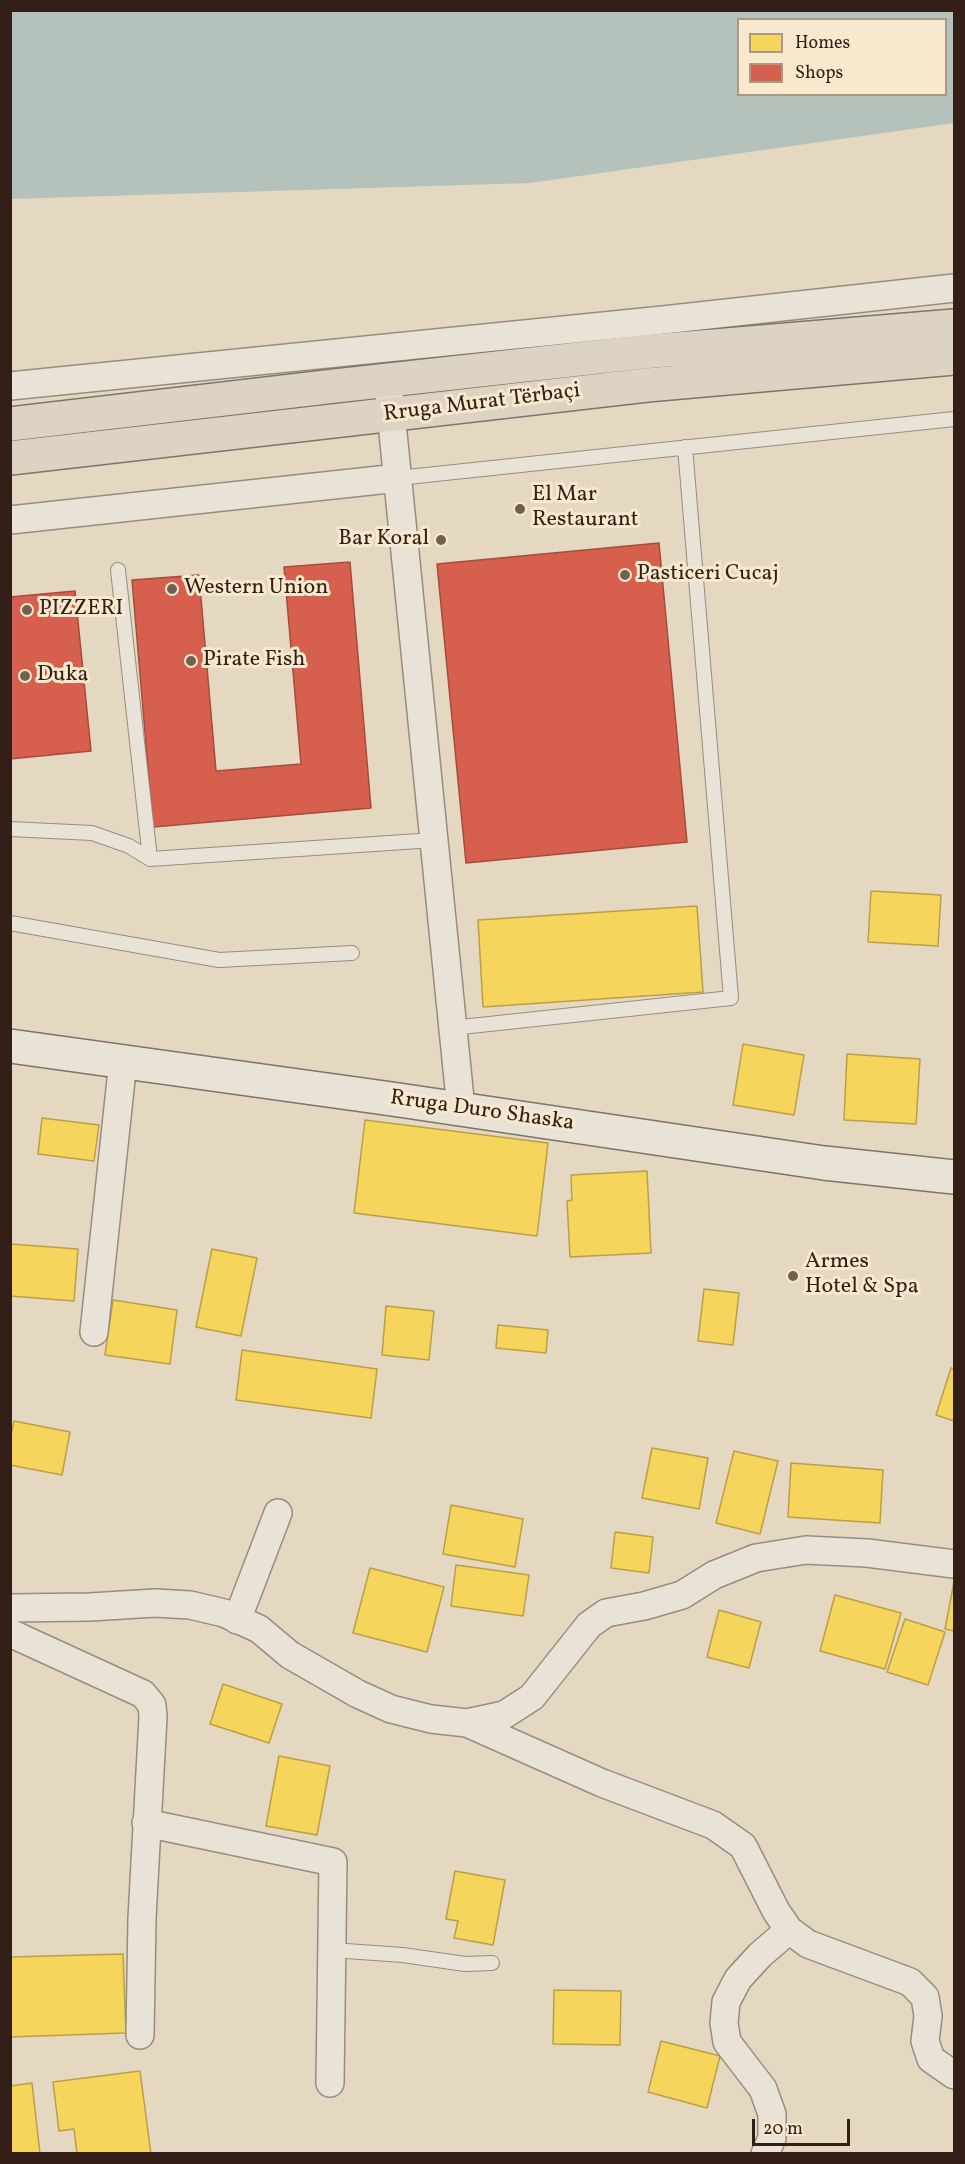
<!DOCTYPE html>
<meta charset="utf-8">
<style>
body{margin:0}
#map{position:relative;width:965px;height:2164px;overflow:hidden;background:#e4d8c1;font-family:Vollkorn,serif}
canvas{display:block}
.frame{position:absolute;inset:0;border:12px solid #331f17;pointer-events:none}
.legend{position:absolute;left:737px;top:18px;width:210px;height:78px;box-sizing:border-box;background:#f7e9ce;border:2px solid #a99885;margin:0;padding:8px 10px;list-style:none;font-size:18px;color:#331f17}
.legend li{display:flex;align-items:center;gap:12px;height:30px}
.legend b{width:30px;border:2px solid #a99885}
.scale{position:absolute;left:752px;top:2119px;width:98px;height:27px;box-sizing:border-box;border:3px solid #331f17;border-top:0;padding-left:8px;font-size:18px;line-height:21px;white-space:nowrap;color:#331f17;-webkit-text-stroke:4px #f7e9ce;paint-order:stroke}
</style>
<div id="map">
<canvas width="965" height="2164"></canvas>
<div class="frame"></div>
<ul class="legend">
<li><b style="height:16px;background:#f6d55c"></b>Homes</li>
<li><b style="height:16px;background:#d6604d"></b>Shops</li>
</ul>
<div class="scale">20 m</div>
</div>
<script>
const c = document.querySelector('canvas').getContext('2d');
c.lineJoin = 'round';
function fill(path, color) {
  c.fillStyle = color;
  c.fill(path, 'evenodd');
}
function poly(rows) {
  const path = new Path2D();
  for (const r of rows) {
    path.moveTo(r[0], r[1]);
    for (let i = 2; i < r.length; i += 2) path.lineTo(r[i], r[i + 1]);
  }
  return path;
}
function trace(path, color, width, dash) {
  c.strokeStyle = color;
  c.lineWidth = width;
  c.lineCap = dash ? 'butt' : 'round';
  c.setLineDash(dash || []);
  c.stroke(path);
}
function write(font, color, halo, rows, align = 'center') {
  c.font = font + ' Vollkorn,serif';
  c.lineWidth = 6;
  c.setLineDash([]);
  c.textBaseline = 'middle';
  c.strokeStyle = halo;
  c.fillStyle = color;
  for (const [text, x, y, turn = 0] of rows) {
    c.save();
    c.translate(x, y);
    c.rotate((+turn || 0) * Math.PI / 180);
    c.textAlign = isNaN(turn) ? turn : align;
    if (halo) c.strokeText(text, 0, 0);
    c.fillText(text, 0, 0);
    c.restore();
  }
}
fill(poly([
 [10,11,954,11,954,123,530,183,11,199],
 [738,20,946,20,946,94,738,94]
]), '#b4c2bb');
const homes = poly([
 [871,891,941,895,938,946,868,942,871,891],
 [697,906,703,992,483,1007,478,920,697,906],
 [743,1044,804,1055,794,1115,733,1105,743,1044],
 [847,1054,920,1059,916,1124,844,1120,847,1054],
 [42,1118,99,1125,94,1161,38,1154,42,1118],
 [365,1120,548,1143,537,1236,354,1213,365,1120],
 [647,1171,651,1253,570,1257,567,1201,572,1200,571,1175,647,1171],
 [10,1244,78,1249,74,1301,10,1296,10,1244],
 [212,1249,257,1258,241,1336,196,1327,212,1249],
 [704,1289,739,1293,733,1345,698,1341,704,1289],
 [113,1300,177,1310,170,1364,105,1355,113,1300],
 [386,1306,434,1311,429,1360,382,1355,386,1306],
 [498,1325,548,1330,546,1353,496,1348,498,1325],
 [242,1350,377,1369,371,1418,236,1400,242,1350],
 [951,1368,954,1369,954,1421,936,1415,951,1368],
 [14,1421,70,1432,62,1475,10,1465,10,1440,14,1421],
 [652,1448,708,1458,699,1509,642,1498,652,1448],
 [734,1451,778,1461,760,1534,716,1523,734,1451],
 [791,1463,883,1470,880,1523,788,1517,791,1463],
 [451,1505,523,1519,515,1567,443,1554,451,1505],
 [615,1532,653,1537,649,1573,611,1568,615,1532],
 [456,1565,529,1575,523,1616,451,1606,456,1565],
 [370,1568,444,1587,427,1652,353,1633,370,1568],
 [954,1582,954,1631,945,1629,954,1582],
 [835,1595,901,1613,885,1669,820,1651,835,1595],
 [719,1610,761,1622,749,1668,707,1657,719,1610],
 [905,1619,945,1632,928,1685,887,1672,905,1619],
 [223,1684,282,1704,269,1743,210,1724,223,1684],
 [279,1756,330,1766,317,1835,266,1826,279,1756],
 [455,1871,505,1880,493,1945,454,1938,458,1921,446,1919,455,1871],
 [123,1954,126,2033,10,2037,10,1957,123,1954],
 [554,1990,621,1991,620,2045,553,2044,554,1990],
 [661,2041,720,2056,707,2108,648,2092,661,2041],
 [140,2071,151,2154,77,2154,74,2129,59,2131,53,2082,140,2071],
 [32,2083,40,2154,10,2154,10,2086,32,2083]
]);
fill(homes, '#f6d55c');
trace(homes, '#bc9e47', 1.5);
const shops = poly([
 [659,543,687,842,466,863,437,564,659,543],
 [350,562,371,808,153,827,132,580,199,575,216,771,301,764,284,567,350,562],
 [75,591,91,751,10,759,10,597,75,591]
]);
fill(shops, '#d6604d');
trace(shops, '#a54c3d', 1.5);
const lane = poly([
 [398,478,954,419],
 [118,570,150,859],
 [10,829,92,833,129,846,150,859,434,840],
 [10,923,219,960,352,953],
 [452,1028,731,998,685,447],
 [332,1950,403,1955,465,1964,492,1963]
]);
const street = poly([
 [10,386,663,320,954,288],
 [389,393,461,1109],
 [10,520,398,478],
 [94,1332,123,1061],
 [10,1608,90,1607,155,1603,190,1605,224,1613,259,1629,290,1655,358,1694,391,1709,431,1719,467,1723,504,1715,532,1697,589,1625,606,1613,644,1606,682,1595,714,1575,756,1558,806,1550,867,1553,954,1564],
 [237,1620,278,1513],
 [10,1633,143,1694,152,1705,153,1717,142,1918,140,2035],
 [467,1723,602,1783,713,1825,743,1846,776,1911,789,1930,808,1944,910,1982,925,1997,928,2016,925,2041,931,2059,954,2075],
 [146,1823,333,1862,330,2083],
 [765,2154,772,2138,772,2114,763,2089,727,2042,724,2023,726,2002,738,1979,760,1955,789,1930]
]);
const secondary = poly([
 [10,1046,392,1099,824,1163,954,1177]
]);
const primary = poly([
 [10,424,335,386,642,352,954,326],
 [10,458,647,385,954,358]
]);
trace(lane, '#968d80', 16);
trace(street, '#968d80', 30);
trace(secondary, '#7e7468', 36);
trace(primary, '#7e7468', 36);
trace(lane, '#e9e3d7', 14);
trace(street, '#e9e3d7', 27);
trace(secondary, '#e9e3d7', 33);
trace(primary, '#dcd3c2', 33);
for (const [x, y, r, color] of [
 [520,509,6,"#716052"],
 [441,540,6,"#716052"],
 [625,575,6,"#716052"],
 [172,589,6,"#716052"],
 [27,610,6,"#716052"],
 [191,661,6,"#716052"],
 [25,676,6,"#716052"],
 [793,1276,6,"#716052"]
]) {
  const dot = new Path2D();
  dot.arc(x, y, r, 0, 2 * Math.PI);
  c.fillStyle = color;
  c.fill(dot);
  trace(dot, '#f7e9ce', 2);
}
write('22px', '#331f17', '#f7e9ce', [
 ["Rruga Murat Tërbaçi",482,404,-7],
 ["Rruga Duro Shaska",482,1112,8]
]);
write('22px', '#331f17', '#f7e9ce', [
 ["El Mar",532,496],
 ["Restaurant",532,521],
 ["Bar Koral",429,540,"right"],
 ["Pasticeri Cucaj",637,575],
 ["Western Union",184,589],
 ["PIZZERI",39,610],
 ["Pirate Fish",203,661],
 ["Duka",37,676],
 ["Armes",805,1263],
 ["Hotel & Spa",805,1288]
], 'left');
</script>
